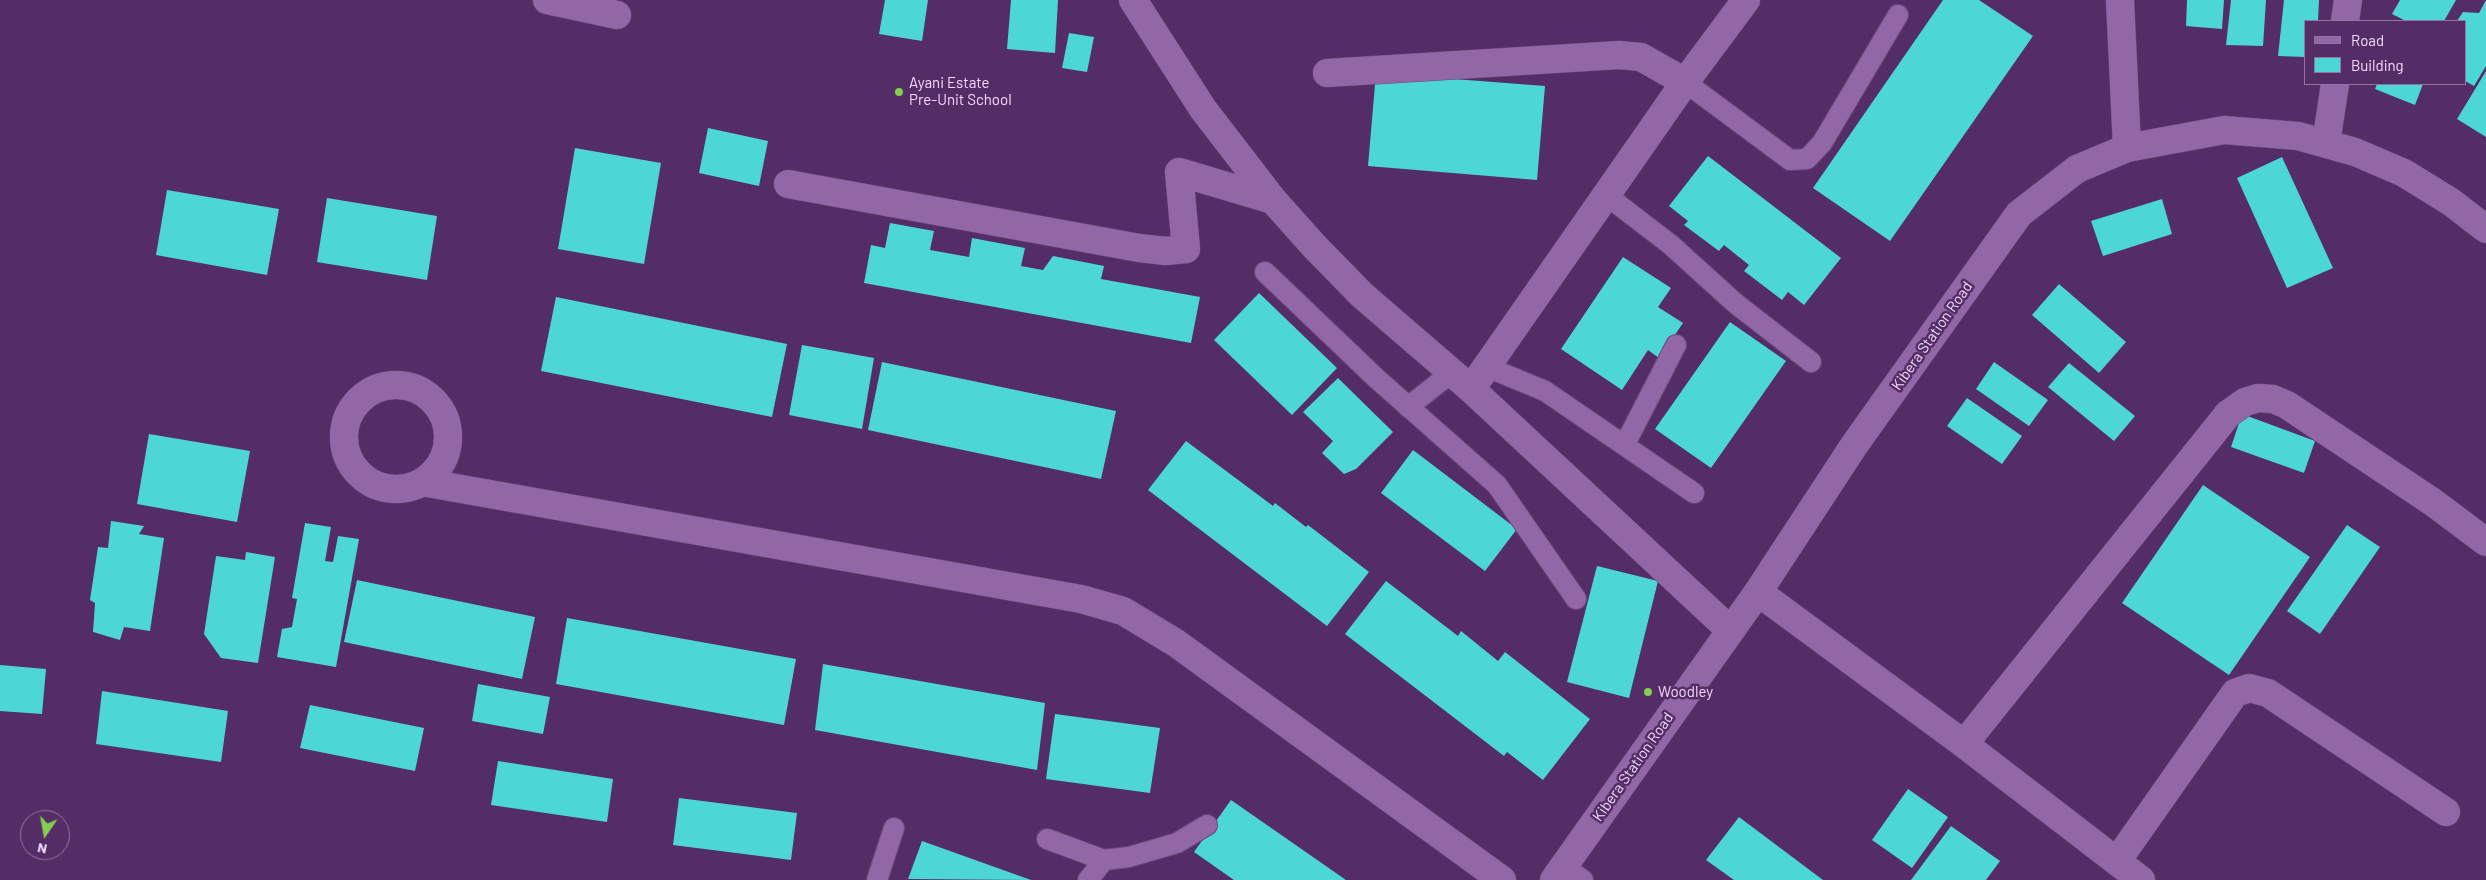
<!DOCTYPE html>
<style>
body{margin:0}
#map{position:relative;width:2486px;height:880px;overflow:hidden;background:#552d66;font-family:Barlow,sans-serif}
canvas{display:block}
.legend{position:absolute;left:2304px;top:20px;width:162px;height:65px;box-sizing:border-box;background:#552d66;border:1px solid #9473a3;margin:0;padding:6px 9px;list-style:none;font-size:15px;color:#f2dbfe}
.legend li{display:flex;align-items:center;gap:10px;height:25px}
.legend b{width:25px;border:1px solid #9473a3}
.north{position:absolute;left:20px;top:810px;width:50px;height:50px;box-sizing:border-box;background:#552d66;border:1px solid #9473a3;border-radius:50%;rotate:192deg;font-size:14px;font-weight:700;line-height:20px;text-align:center;color:#f2dbfe}
.north::after{content:'';display:block;margin:auto;width:18px;height:22px;background:#83d04e;clip-path:polygon(50% 0,100% 100%,50% 72%,0 100%)}
</style>
<div id="map">
<canvas width="2486" height="880"></canvas>
<ul class="legend">
<li><b style="height:6px;background:#9167a5"></b>Road</li>
<li><b style="height:14px;background:#4cd6d5"></b>Building</li>
</ul>
<div class="north">N</div>
</div>
<script>
const c = document.querySelector('canvas').getContext('2d');
c.lineJoin = 'round';
function fill(path, color) {
  c.fillStyle = color;
  c.fill(path, 'evenodd');
}
function poly(rows) {
  const path = new Path2D();
  for (const r of rows) {
    if (r.length === 3) {
      path.moveTo(r[0] + r[2], r[1]);
      path.arc(r[0], r[1], r[2], 0, 2 * Math.PI);
      continue;
    }
    path.moveTo(r[0], r[1]);
    for (let i = 2; i < r.length; i += 2) path.lineTo(r[i], r[i + 1]);
  }
  return path;
}
function trace(path, color, width, dash) {
  c.strokeStyle = color;
  c.lineWidth = width;
  c.lineCap = dash ? 'butt' : 'round';
  c.setLineDash(dash || []);
  c.stroke(path);
}
function write(font, color, halo, rows, align = 'center') {
  c.font = font + ' Barlow,sans-serif';
  c.lineWidth = 5;
  c.setLineDash([]);
  c.textBaseline = 'middle';
  c.strokeStyle = halo;
  c.fillStyle = color;
  for (const [text, x, y, turn = 0] of rows) {
    c.save();
    c.translate(x, y);
    c.rotate((+turn || 0) * Math.PI / 180);
    c.textAlign = isNaN(turn) ? turn : align;
    if (halo) c.strokeText(text, 0, 0);
    c.fillText(text, 0, 0);
    c.restore();
  }
}
fill(poly([
 [885,0,928,0,922,41,879,34],
 [1011,0,1058,0,1055,53,1007,49],
 [1943,0,1979,0,2033,36,1890,241,1813,188],
 [2187,0,2224,0,2222,29,2186,26],
 [2231,0,2266,0,2263,46,2226,45],
 [2284,0,2319,0,2318,21,2305,21,2305,57,2278,56],
 [2400,0,2456,0,2444,21,2406,21,2392,14],
 [2486,0,2486,66,2474,86,2465,81,2465,21,2457,21,2463,12,2479,13],
 [1069,33,1094,37,1087,72,1062,68],
 [2486,71,2486,137,2457,119],
 [1376,73,1545,86,1537,180,1368,166],
 [2377,84,2423,84,2415,105,2375,89],
 [708,128,768,141,759,186,699,173],
 [575,148,661,163,644,264,558,249],
 [1708,156,1841,258,1804,305,1788,292,1782,300,1744,271,1749,265,1724,245,1719,251,1684,225,1688,221,1669,206],
 [2282,157,2333,268,2287,288,2237,178],
 [167,190,279,209,267,275,156,255],
 [327,198,437,216,427,280,317,262],
 [2162,199,2172,234,2103,256,2091,221],
 [890,223,934,231,930,250,969,257,972,238,1025,248,1021,266,1043,270,1053,256,1104,266,1101,279,1200,297,1191,343,864,283,871,245,885,248],
 [1623,257,1671,288,1658,307,1683,323,1659,358,1648,350,1622,390,1561,349],
 [2059,284,2126,342,2099,373,2032,315],
 [1259,293,1337,368,1292,415,1214,340],
 [556,297,787,344,772,417,541,371],
 [1730,322,1786,361,1711,468,1655,429],
 [802,345,874,358,862,429,789,415],
 [882,362,1116,411,1101,479,868,430],
 [1994,362,2048,400,2029,426,1976,389],
 [2069,363,2135,416,2114,441,2048,387],
 [1338,378,1393,432,1356,469,1344,474,1322,453,1333,441,1303,412],
 [1967,398,2022,436,2002,464,1947,426],
 [2242,414,2315,441,2304,473,2231,447],
 [149,434,250,451,237,522,137,504],
 [1186,441,1273,506,1275,503,1306,527,1308,525,1369,572,1327,626,1148,490],
 [1413,450,1517,529,1485,571,1381,493],
 [2203,485,2310,557,2229,675,2122,603],
 [111,521,144,526,139,534,164,538,150,631,124,627,120,640,93,632,95,603,90,600,98,547,108,548],
 [305,523,331,527,325,561,333,562,338,536,359,539,336,667,277,657,282,629,292,627,297,599,292,598],
 [2347,525,2380,547,2320,634,2287,611],
 [246,552,275,557,258,663,221,658,204,634,216,556,245,560],
 [1597,566,1658,581,1629,698,1567,682],
 [357,580,535,617,522,679,344,642],
 [1386,581,1458,636,1461,631,1498,661,1505,652,1590,719,1543,780,1507,752,1504,756,1345,634],
 [567,618,796,659,784,725,556,684],
 [823,664,1045,703,1037,770,815,730],
 [0,665,46,669,42,714,0,711],
 [478,684,550,697,543,734,472,721],
 [102,691,228,711,221,762,96,744],
 [310,705,424,728,415,771,300,748],
 [1055,714,1160,728,1150,793,1046,779],
 [498,761,613,779,607,822,491,805],
 [1908,789,1948,817,1912,868,1872,840],
 [679,798,797,813,791,860,673,845],
 [1231,800,1346,880,1234,880,1194,852],
 [1739,817,1823,880,1734,880,1706,860],
 [1951,826,2000,861,1986,880,1911,880],
 [922,841,1031,880,908,879]
]), '#4cd6d5');
const lane = poly([
 [1685,82,1790,160,1807,159,1822,143,1898,15],
 [1606,195,1671,245,1735,303,1811,362],
 [1265,272,1376,378,1497,485,1576,599],
 [1487,367,1545,391,1694,493],
 [1408,407,1451,373],
 [1625,444,1676,345],
 [1047,839,1104,860],
 [1564,866,1583,880],
 [877,880,894,828],
 [1088,880,1104,860,1129,857,1177,843,1207,825]
]);
const street = poly([
 [547,0,617,15],
 [1133,0,1203,109,1273,200,1315,247,1362,295,1471,389,1730,630],
 [2120,0,2127,148],
 [2345,21,2348,0],
 [1327,73,1619,55,1641,57,1685,82],
 [2326,143,2335,84],
 [788,184,1139,248,1166,251,1186,249,1179,172,1273,200],
 [396,437,52],
 [1471,389,1685,82,1746,0],
 [422,482,1081,599,1123,611,1176,643,1502,880],
 [1758,592,1964,744,2141,880],
 [1964,744,2228,414,2245,402,2258,398,2273,399,2287,405,2434,503,2486,542],
 [2117,861,2235,693,2249,688,2268,693,2446,812],
 [1554,880,1758,592,1855,444,2019,214,2077,169,2127,148,2224,130,2298,136,2355,152,2404,173,2451,202,2486,229]
]);
trace(lane, '#6d4a7c', 22);
trace(street, '#6d4a7c', 29);
trace(lane, '#9167a5', 20);
trace(street, '#9167a5', 28);
for (const [x, y, r, color] of [
 [899,92,5,"#83d04e"],
 [1648,692,5,"#83d04e"]
]) {
  const dot = new Path2D();
  dot.arc(x, y, r, 0, 2 * Math.PI);
  c.fillStyle = color;
  c.fill(dot);
  trace(dot, '#552d66', 2);
}
write('15px', '#f2dbfe', '#552d66', [
 ["Ayani Estate",909,83],
 ["Pre-Unit School",909,100],
 ["Woodley",1658,692]
], 'left');
write('15px', '#f2dbfe', '#552d66', [
 ["Kibera Station Road",1932,336,-55],
 ["Kibera Station Road",1633,767,-55]
]);
</script>
